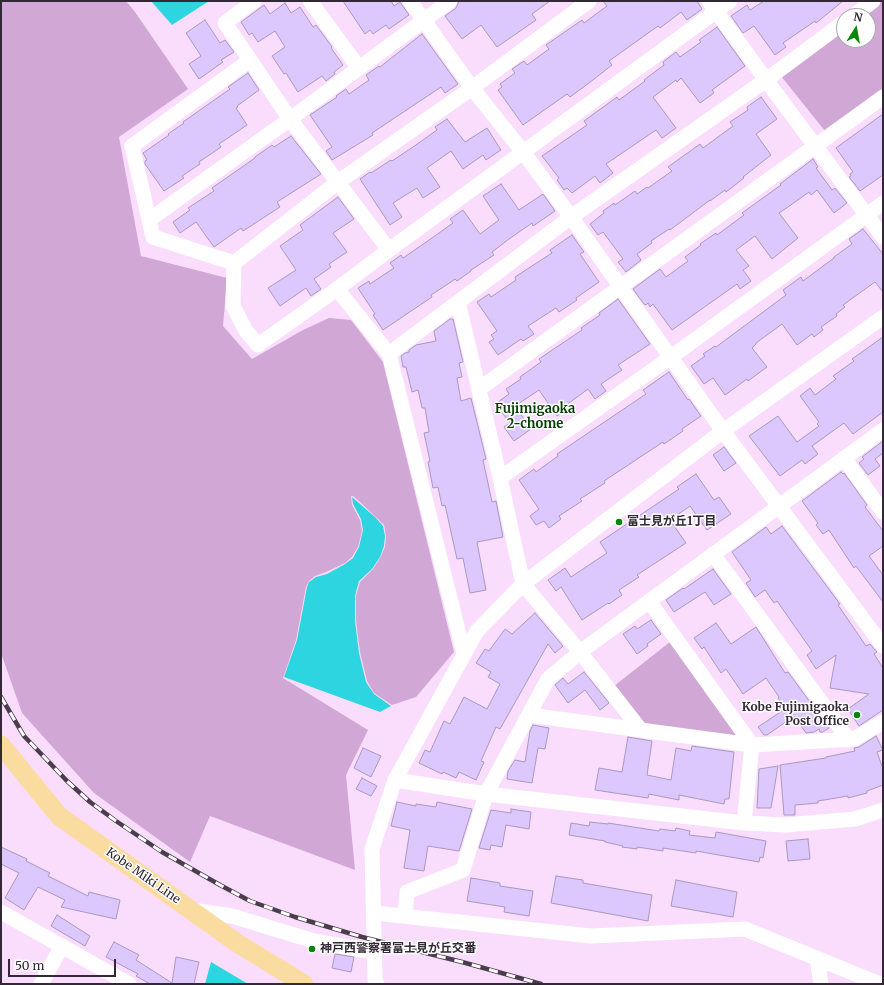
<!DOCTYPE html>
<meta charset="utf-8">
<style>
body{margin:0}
#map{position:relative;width:884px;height:985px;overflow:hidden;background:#fadcfd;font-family:Merriweather,serif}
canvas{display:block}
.frame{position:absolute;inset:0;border:2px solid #332835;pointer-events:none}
.north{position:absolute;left:836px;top:8px;width:40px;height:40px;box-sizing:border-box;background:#fff;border:1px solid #ada9ae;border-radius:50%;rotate:11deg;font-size:11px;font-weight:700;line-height:16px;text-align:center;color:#332835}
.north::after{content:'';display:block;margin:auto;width:14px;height:18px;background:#078608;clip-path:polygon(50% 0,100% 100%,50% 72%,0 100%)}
.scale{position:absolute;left:8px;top:959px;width:108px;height:18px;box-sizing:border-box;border:2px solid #332835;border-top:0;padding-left:5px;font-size:12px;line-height:14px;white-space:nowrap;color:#332835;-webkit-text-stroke:3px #fff;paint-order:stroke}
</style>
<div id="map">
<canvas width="884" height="985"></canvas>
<div class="frame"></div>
<div class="north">N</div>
<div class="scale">50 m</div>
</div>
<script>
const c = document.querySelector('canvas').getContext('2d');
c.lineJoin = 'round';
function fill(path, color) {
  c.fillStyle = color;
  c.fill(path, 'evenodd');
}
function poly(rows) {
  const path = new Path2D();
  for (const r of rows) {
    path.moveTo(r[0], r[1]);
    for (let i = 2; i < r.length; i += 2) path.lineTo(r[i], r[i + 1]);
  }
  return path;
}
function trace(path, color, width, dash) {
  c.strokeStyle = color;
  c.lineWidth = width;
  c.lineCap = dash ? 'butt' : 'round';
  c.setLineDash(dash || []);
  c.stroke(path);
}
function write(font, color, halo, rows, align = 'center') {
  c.font = font + ' Merriweather,"Noto Sans JP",serif';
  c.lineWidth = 3;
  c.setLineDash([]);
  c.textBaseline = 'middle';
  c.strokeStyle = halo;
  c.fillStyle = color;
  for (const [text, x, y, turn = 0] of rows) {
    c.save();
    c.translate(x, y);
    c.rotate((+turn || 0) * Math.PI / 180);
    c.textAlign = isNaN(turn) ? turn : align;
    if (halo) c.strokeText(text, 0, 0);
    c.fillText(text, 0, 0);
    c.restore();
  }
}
fill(poly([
 [1,1,126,1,135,12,188,89,119,137,141,256,227,278,223,326,252,359,303,330,329,318,351,320,383,362,454,652,416,697,392,705,374,693,367,681,360,652,356,621,356,596,360,582,373,569,380,558,385,547,386,536,384,525,360,502,353,496,351,496,352,505,360,520,362,531,358,547,352,557,345,563,326,572,315,576,309,581,306,587,296,640,283,678,368,730,346,775,355,870,210,816,190,862,94,793,22,713,1,653],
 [873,1,881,1,883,3,883,97,829,136,777,71,844,22,844,40,868,40,868,16,853,16],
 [675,638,752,745,640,729,609,690]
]), '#d0a7d5');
fill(poly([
 [151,1,209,1,172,25],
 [352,497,375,517,383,526,385,536,384,546,380,557,372,569,359,581,355,596,355,621,359,653,366,682,374,694,391,706,380,712,284,677,297,640,307,587,309,582,316,577,327,574,345,564,353,558,359,547,363,530,361,519,353,504],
 [211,962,248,984,205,984]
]), '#2dd5e1');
const building = poly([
 [343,1,391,1,394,6,400,2,409,15,389,29,386,25,373,34,370,30,365,34,343,1],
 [459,1,550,1,532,14,536,20,497,47,481,25,462,39,445,16,456,8,459,1],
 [603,1,697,1,702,9,687,20,681,12,660,28,658,26,609,61,612,65,589,83,570,97,567,94,523,125,498,90,502,87,500,84,515,73,512,69,524,61,527,65,549,49,546,45,582,20,584,23,607,6,603,1],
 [764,1,843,1,816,23,815,21,783,43,786,47,775,55,754,26,743,33,731,16,747,5,750,10,764,1],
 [285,3,291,13,300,7,313,27,316,25,332,47,331,48,343,65,334,72,335,74,326,81,322,76,298,92,286,73,284,74,272,56,285,47,275,31,258,42,252,33,249,35,241,22,264,5,270,14,285,3],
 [205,20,220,43,225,40,234,52,221,60,223,62,199,79,189,64,201,56,186,33,205,20],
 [717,27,745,66,712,90,714,93,700,103,681,78,677,82,676,80,653,97,676,128,662,138,656,130,606,164,613,173,600,183,595,176,572,193,567,188,564,190,557,180,559,178,542,156,587,125,584,121,617,97,619,100,645,81,644,80,664,65,663,62,676,52,680,57,701,42,699,40,717,27],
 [422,34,458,84,445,93,441,87,372,133,373,135,332,160,326,151,332,147,310,115,337,97,336,96,346,89,349,94,369,80,366,75,379,66,380,67,422,34],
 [248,73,259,90,237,106,238,107,236,108,247,125,219,144,221,147,199,162,200,164,182,176,184,178,164,191,145,164,145,161,147,160,143,153,169,135,168,134,184,123,183,122,230,89,228,87,248,73],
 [761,97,777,119,756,134,771,155,743,177,744,178,726,192,725,190,710,201,710,200,670,230,669,229,651,241,652,243,637,254,641,260,626,272,618,262,623,259,603,232,598,235,590,224,604,213,603,211,614,203,615,205,635,191,637,194,647,187,648,188,672,171,668,167,700,144,703,148,733,126,730,122,748,110,747,107,761,97],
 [883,114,883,175,860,191,849,177,851,176,850,174,853,172,836,148,883,114],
 [447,119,465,142,487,128,501,150,486,160,483,155,463,169,451,151,427,168,440,187,423,198,417,188,393,203,402,217,390,225,360,179,370,172,371,173,391,160,392,161,416,145,437,130,435,127,447,119],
 [291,136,321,174,277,202,280,207,243,231,241,228,214,247,196,222,180,233,173,222,190,210,188,208,214,191,212,188,255,158,255,157,272,145,274,147,291,136],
 [813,159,818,167,816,168,832,190,835,188,847,203,834,213,817,190,811,195,809,192,788,207,779,213,798,238,772,259,755,236,736,250,749,266,743,270,751,281,740,289,737,284,672,330,653,304,650,307,648,303,646,305,644,304,633,289,660,269,666,277,688,261,685,257,701,245,700,244,716,233,717,235,744,215,742,213,781,185,780,184,813,159],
 [501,184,519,210,543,194,555,211,533,226,532,223,509,239,492,252,494,255,471,270,471,271,457,281,455,279,445,286,431,295,432,297,383,330,373,315,375,314,358,288,369,281,370,284,394,268,390,263,401,255,403,258,432,238,453,223,450,219,463,210,480,234,499,220,483,196,501,184],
 [338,197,354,219,333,233,347,252,329,264,331,267,314,279,321,289,311,296,306,288,280,306,268,288,296,270,280,246,303,230,300,225,338,197],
 [863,229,883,254,883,292,875,282,843,305,845,307,836,314,837,316,821,327,823,330,814,337,812,334,797,345,782,324,756,343,756,344,752,348,767,367,748,381,747,379,725,395,713,378,704,384,691,366,705,356,703,354,715,346,716,347,786,295,783,290,801,277,803,281,834,258,834,257,852,244,849,239,863,229],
 [572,235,584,252,580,254,599,282,576,298,577,300,559,312,556,308,528,326,534,334,523,341,521,339,498,355,489,342,494,339,491,335,497,331,477,302,489,294,491,297,516,280,515,277,552,253,550,250,572,235],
 [618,299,650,344,618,365,622,370,601,384,606,391,595,399,588,389,565,406,567,409,557,416,539,390,515,406,531,429,514,441,504,427,510,423,500,410,503,408,498,402,509,394,506,389,521,379,520,377,541,362,539,359,582,330,581,328,600,315,599,313,618,299],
 [450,319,453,319,463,362,459,363,462,377,457,378,461,401,471,398,486,459,483,460,492,502,496,501,503,537,477,542,486,590,470,593,463,558,457,559,445,505,442,506,438,487,433,488,428,462,430,461,424,433,429,432,425,408,422,408,418,390,412,392,406,367,403,367,401,356,405,353,409,352,409,350,416,345,436,341,434,331,450,319],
 [883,337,883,412,853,434,844,423,812,446,818,454,805,464,802,460,780,476,749,436,778,416,797,442,819,426,817,424,819,422,800,396,810,388,815,395,836,379,833,376,854,361,852,359,883,337],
 [669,372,688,400,689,399,701,416,682,429,683,431,664,444,663,442,604,481,605,483,580,499,582,501,559,516,561,519,549,528,544,521,536,525,530,516,539,509,519,480,534,469,536,472,558,456,557,454,646,394,643,390,669,372],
 [883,441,883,453,875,459,880,466,868,475,859,463,864,459,862,457,883,441],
 [724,447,736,463,724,471,713,455,724,447],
 [841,472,843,474,844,473,867,505,865,507,883,531,883,546,869,556,883,575,883,602,856,566,854,568,829,530,823,534,816,525,818,523,802,501,841,472],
 [696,474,714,500,719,497,731,514,707,530,690,506,670,520,686,543,637,575,639,577,619,590,622,595,609,604,608,603,582,620,561,587,556,591,548,580,565,568,571,577,607,553,600,542,679,489,677,487,696,474],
 [782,526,840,604,838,605,866,646,870,644,877,652,874,654,883,668,883,710,859,726,848,709,869,694,830,688,836,655,816,669,807,655,812,651,777,601,774,603,765,590,755,597,746,583,751,580,732,552,766,527,771,534,782,526],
 [713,569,731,594,714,605,705,592,674,612,666,600,683,588,684,589,713,569],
 [535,613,563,646,555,653,548,644,500,729,496,727,481,761,484,762,476,780,459,772,456,778,443,772,442,774,419,763,425,750,430,752,444,721,450,724,464,697,487,709,500,684,488,677,491,672,476,663,485,649,489,651,505,629,512,634,535,613],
 [651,620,661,634,647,644,648,646,637,654,623,634,635,626,637,629,651,620],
 [716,623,731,644,756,627,785,673,788,672,829,728,823,732,820,732,819,729,814,732,806,733,794,716,767,735,764,735,758,727,785,709,778,698,779,697,766,678,743,694,726,669,721,673,704,647,702,649,694,638,716,623],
 [584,672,609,703,600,710,585,690,568,703,555,685,563,678,568,684,584,672],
 [533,725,549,728,545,749,538,748,532,783,507,779,508,771,515,760,525,762,530,731,533,725],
 [876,736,883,750,877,752,883,769,883,785,867,791,867,793,848,798,848,796,818,801,818,803,795,805,795,815,784,815,780,765,826,758,826,757,855,751,854,748,859,747,876,736],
 [628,737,652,741,647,775,671,780,676,748,691,751,692,746,734,752,729,799,725,799,724,804,679,795,679,800,649,794,648,798,595,790,599,768,622,772,628,737],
 [363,748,381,756,371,777,354,768,363,748],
 [778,766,771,808,757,808,759,769,778,766],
 [362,778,377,786,371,796,356,789,362,778],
 [397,802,416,806,416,804,436,807,437,802,472,809,459,851,428,846,424,871,404,868,410,830,391,826,397,802],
 [511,809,531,812,529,829,506,825,502,847,491,845,490,850,479,848,491,810,511,813,511,809],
 [590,822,608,824,608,823,659,831,660,829,675,831,676,828,690,831,689,835,715,838,716,832,766,841,763,858,760,857,759,862,696,851,696,853,663,848,663,851,637,847,637,849,622,847,623,846,605,842,605,841,569,835,571,823,589,826,590,822],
 [808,839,810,859,788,861,786,841,808,839],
 [1,847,27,859,26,861,50,873,48,876,88,896,89,892,120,900,116,919,61,907,65,900,38,887,24,910,5,898,19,873,1,864,1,847],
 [556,876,583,880,583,883,652,895,648,921,551,903,556,876],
 [471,878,500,883,500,886,533,891,529,916,504,912,505,907,467,901,471,878],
 [676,880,737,892,733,917,671,906,676,880],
 [57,915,90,936,85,946,51,926,57,915],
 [114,942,139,955,136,960,172,983,176,957,199,962,194,984,150,984,136,976,138,974,106,957,114,942],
 [335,954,354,957,351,972,332,968,335,954]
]);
fill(building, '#ddc8fe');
trace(building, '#a799bd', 1);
trace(poly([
 [254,1,225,23,290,119,389,250],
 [310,1,359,68],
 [410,1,472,88,523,152,571,217,723,431,883,646],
 [709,1,766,80,883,237],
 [853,16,873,1],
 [250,60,132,146,153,237,234,263,233,306,246,331,258,345,337,289,389,250,730,1],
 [149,220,290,119,450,1],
 [234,263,338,182,472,88,589,1],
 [337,289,389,354,464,654],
 [458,302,500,478,523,584,580,652,640,729],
 [389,354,571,217,766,80,844,22],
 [479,389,883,97],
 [844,458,883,512],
 [500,478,671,357,883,203],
 [713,554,849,740],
 [649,601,752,745,744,823],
 [529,715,752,745,854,739,883,722],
 [395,780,486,794,744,823,786,825,855,819,883,810],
 [192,910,232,916,314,941,374,952],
 [1,912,129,984],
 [374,913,591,936,745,929,880,984],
 [405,916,407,892,463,870,486,794,548,679,580,652,883,430],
 [817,958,821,984],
 [41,984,62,946],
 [377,984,375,980,372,849,395,780,477,631,523,584,723,431,883,317]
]), '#fff', 15);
trace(poly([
 [1,745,59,816,237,943,304,984]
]), '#fadca0', 19);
const rail = poly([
 [1,697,24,736,67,781,90,802,116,821,162,852,220,885,250,901,295,917,362,937,462,962,541,984]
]);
trace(rail, '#4a3d4c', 4.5);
trace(rail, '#fff', 3, [9]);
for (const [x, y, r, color] of [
 [619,522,4,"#078608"],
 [857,715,4,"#078608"],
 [312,949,4,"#078608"]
]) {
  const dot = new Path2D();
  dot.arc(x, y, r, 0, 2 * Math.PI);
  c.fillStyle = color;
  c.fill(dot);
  trace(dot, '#fff', 1.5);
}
write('bold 12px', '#332835', '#fff', [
 ["富士見が丘1丁目",627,522],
 ["Kobe Fujimigaoka",849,708,"right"],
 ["Post Office",849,722,"right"],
 ["神戸西警察署富士見が丘交番",320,949]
], 'left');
write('12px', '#332835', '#fff', [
 ["Kobe Miki Line",143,876,35]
]);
write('bold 13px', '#083f07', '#fff', [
 ["Fujimigaoka",535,409],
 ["2-chome",535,424]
]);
</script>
